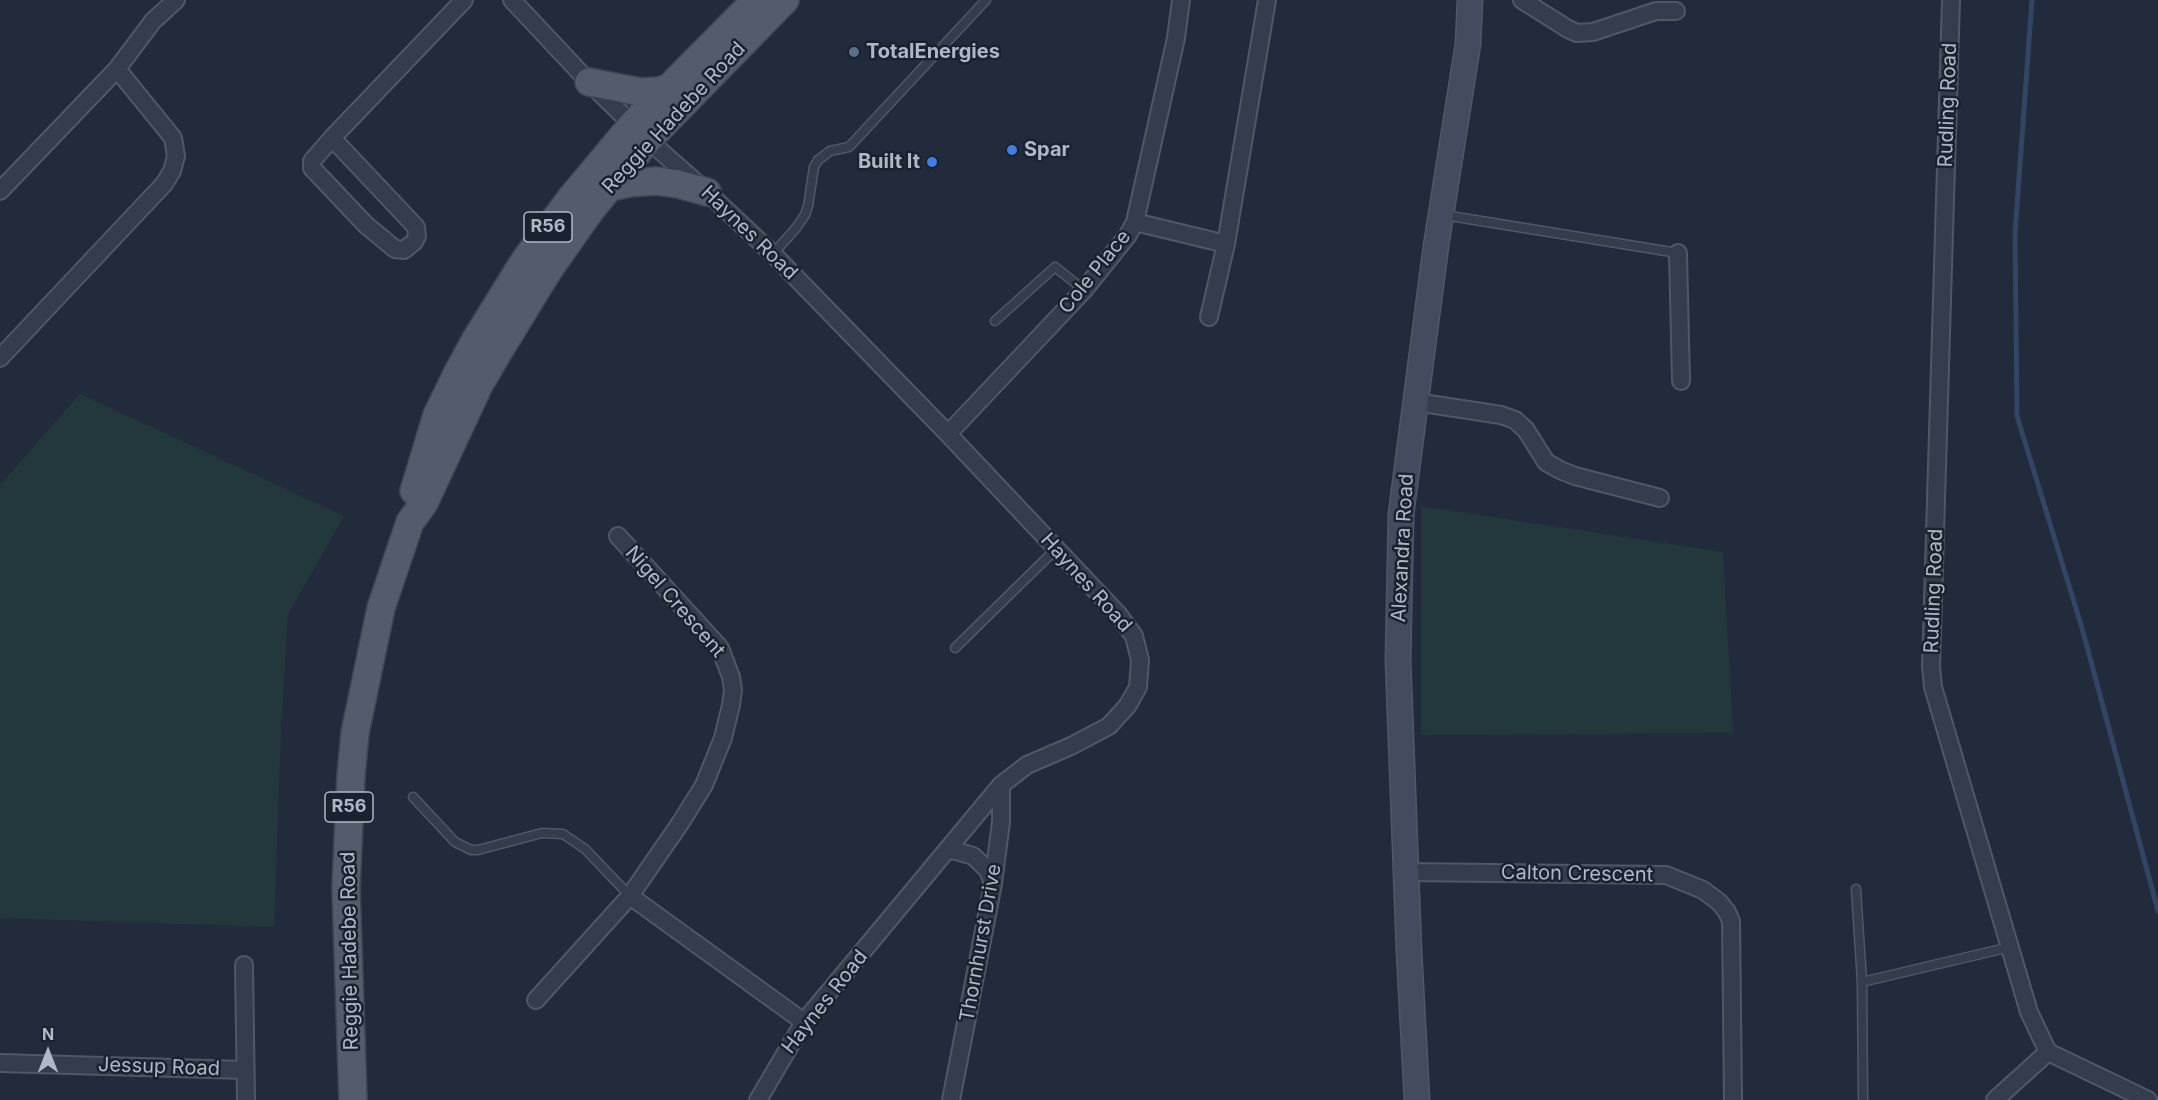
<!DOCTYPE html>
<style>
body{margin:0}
#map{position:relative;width:2158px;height:1100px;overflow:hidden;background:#212b3b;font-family:Inter,sans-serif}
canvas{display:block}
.north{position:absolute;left:18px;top:1022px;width:60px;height:60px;-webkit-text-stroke:4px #1a2230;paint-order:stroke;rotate:0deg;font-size:16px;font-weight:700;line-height:24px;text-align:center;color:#afb8c7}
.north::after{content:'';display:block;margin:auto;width:21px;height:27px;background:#afb8c7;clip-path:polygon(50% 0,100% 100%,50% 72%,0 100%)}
</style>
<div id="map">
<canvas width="2158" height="1100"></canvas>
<div class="north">N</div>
</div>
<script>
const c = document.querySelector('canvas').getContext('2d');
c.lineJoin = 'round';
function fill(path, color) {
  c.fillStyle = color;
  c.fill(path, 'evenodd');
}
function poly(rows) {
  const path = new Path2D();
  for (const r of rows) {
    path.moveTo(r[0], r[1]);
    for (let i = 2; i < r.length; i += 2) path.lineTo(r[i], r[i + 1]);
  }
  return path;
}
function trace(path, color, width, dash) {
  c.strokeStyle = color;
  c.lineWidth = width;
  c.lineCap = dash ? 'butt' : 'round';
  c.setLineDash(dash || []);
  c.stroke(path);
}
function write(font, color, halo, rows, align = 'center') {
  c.font = font + ' Inter,sans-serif';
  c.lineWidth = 5;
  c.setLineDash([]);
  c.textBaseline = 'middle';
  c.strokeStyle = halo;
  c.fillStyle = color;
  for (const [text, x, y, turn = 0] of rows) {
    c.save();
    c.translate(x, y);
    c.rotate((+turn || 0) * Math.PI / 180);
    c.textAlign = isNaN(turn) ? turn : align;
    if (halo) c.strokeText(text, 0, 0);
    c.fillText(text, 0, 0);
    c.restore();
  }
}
fill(poly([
 [80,394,344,516,288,614,281,730,274,927,0,918,0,485],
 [1421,506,1723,552,1733,733,1421,735]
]), '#23383c');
trace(poly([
 [2032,0,2015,233,2017,416,2082,628,2158,911]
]), '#334563', 5);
const lane = poly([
 [1444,215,1678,253],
 [773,254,796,228,805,215,808,206,814,167,818,160,830,151,849,147,986,0],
 [995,321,1055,267,1084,290],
 [955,648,1056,549],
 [413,797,455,842,471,850,478,850,542,833,563,834,585,849,630,896],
 [1856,889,1862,982,1863,1100],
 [1862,982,2010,947]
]);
const street = poly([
 [512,0,589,82,648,140,707,192,773,254,948,434,1118,614,1134,636,1140,660,1138,687,1128,705,1109,726,1071,746,1027,765,1001,785,804,1022,758,1100],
 [1522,0,1568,29,1577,33,1593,32,1656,11,1676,11],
 [1951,0,1931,666,1933,687,2029,1012,2048,1052,2148,1100],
 [332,138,416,227,417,236,414,242,404,250,395,249,366,225,312,168,312,161,332,138,464,0],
 [0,191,117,69,153,21,176,0],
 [1135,222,1226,244],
 [1678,253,1681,381],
 [1209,317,1226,244,1267,0],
 [0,358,164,184,172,171,176,156,173,138,117,69],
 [1416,402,1501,415,1515,420,1526,430,1546,462,1560,470,1575,476,1660,498],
 [948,434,1084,290,1128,235,1135,222,1176,38,1181,0],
 [949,849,973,856,988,870,993,884],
 [1407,872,1666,875,1703,890,1719,902,1727,912,1731,921,1733,1100],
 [630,896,804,1022],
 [244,965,246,1100],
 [536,1000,630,896,681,822,704,785,723,738,731,705,733,690,731,677,720,648,618,536],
 [0,1063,245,1070],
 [951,1100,993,884,1001,822,1001,785],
 [1995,1100,2048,1052]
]);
const secondary = poly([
 [1417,1100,1409,951,1398,660,1401,514,1436,246,1468,44,1470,0]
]);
const primary = poly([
 [589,82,640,92,659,91,670,87],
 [607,188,629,183,656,181,678,184,707,192],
 [414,491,437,415,457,374,476,339,525,260,571,198,632,125,756,0],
 [353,1100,346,888,351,775,355,733,381,608,410,522,424,503,479,385,499,351,548,271,590,211,648,140,785,0]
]);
trace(lane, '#4f5866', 11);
trace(street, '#4f5866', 20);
trace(secondary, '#4f5866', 27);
trace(primary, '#3e4654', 30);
trace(lane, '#343d4b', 8);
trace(street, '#343d4b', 16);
trace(secondary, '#424c5e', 24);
trace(primary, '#525c6b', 27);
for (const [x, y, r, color] of [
 [854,52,6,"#5c6f8a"],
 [1012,150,6,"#3f7fe0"],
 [932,162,6,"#3f7fe0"]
]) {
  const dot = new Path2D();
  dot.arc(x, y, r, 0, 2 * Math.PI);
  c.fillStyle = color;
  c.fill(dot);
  trace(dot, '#1a2230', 2);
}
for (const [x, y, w] of [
 [548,227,48],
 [349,807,48]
]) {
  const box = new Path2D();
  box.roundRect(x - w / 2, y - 15, w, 30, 4.5);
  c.fillStyle = '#1a2230';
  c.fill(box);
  trace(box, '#afb8c7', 1.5);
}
write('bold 18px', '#afb8c7', null, [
 ["R56",548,227],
 ["R56",349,807]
]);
write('bold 20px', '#afb8c7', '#1a2230', [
 ["TotalEnergies",866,52],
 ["Spar",1024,150],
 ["Built It",920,162,"right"]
], 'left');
write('20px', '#afb8c7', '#1a2230', [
 ["Rudling Road",1948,105,-88],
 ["Reggie Hadebe Road",674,118,-47],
 ["Haynes Road",749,233,44],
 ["Cole Place",1095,272,-51],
 ["Alexandra Road",1403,548,-87],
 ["Haynes Road",1086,583,48],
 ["Rudling Road",1934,591,-88],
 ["Nigel Crescent",675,602,49],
 ["Calton Crescent",1577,874,1],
 ["Thornhurst Drive",981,943,-80],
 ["Reggie Hadebe Road",350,951,-91],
 ["Haynes Road",825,1002,-52],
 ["Jessup Road",159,1067,2]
]);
</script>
